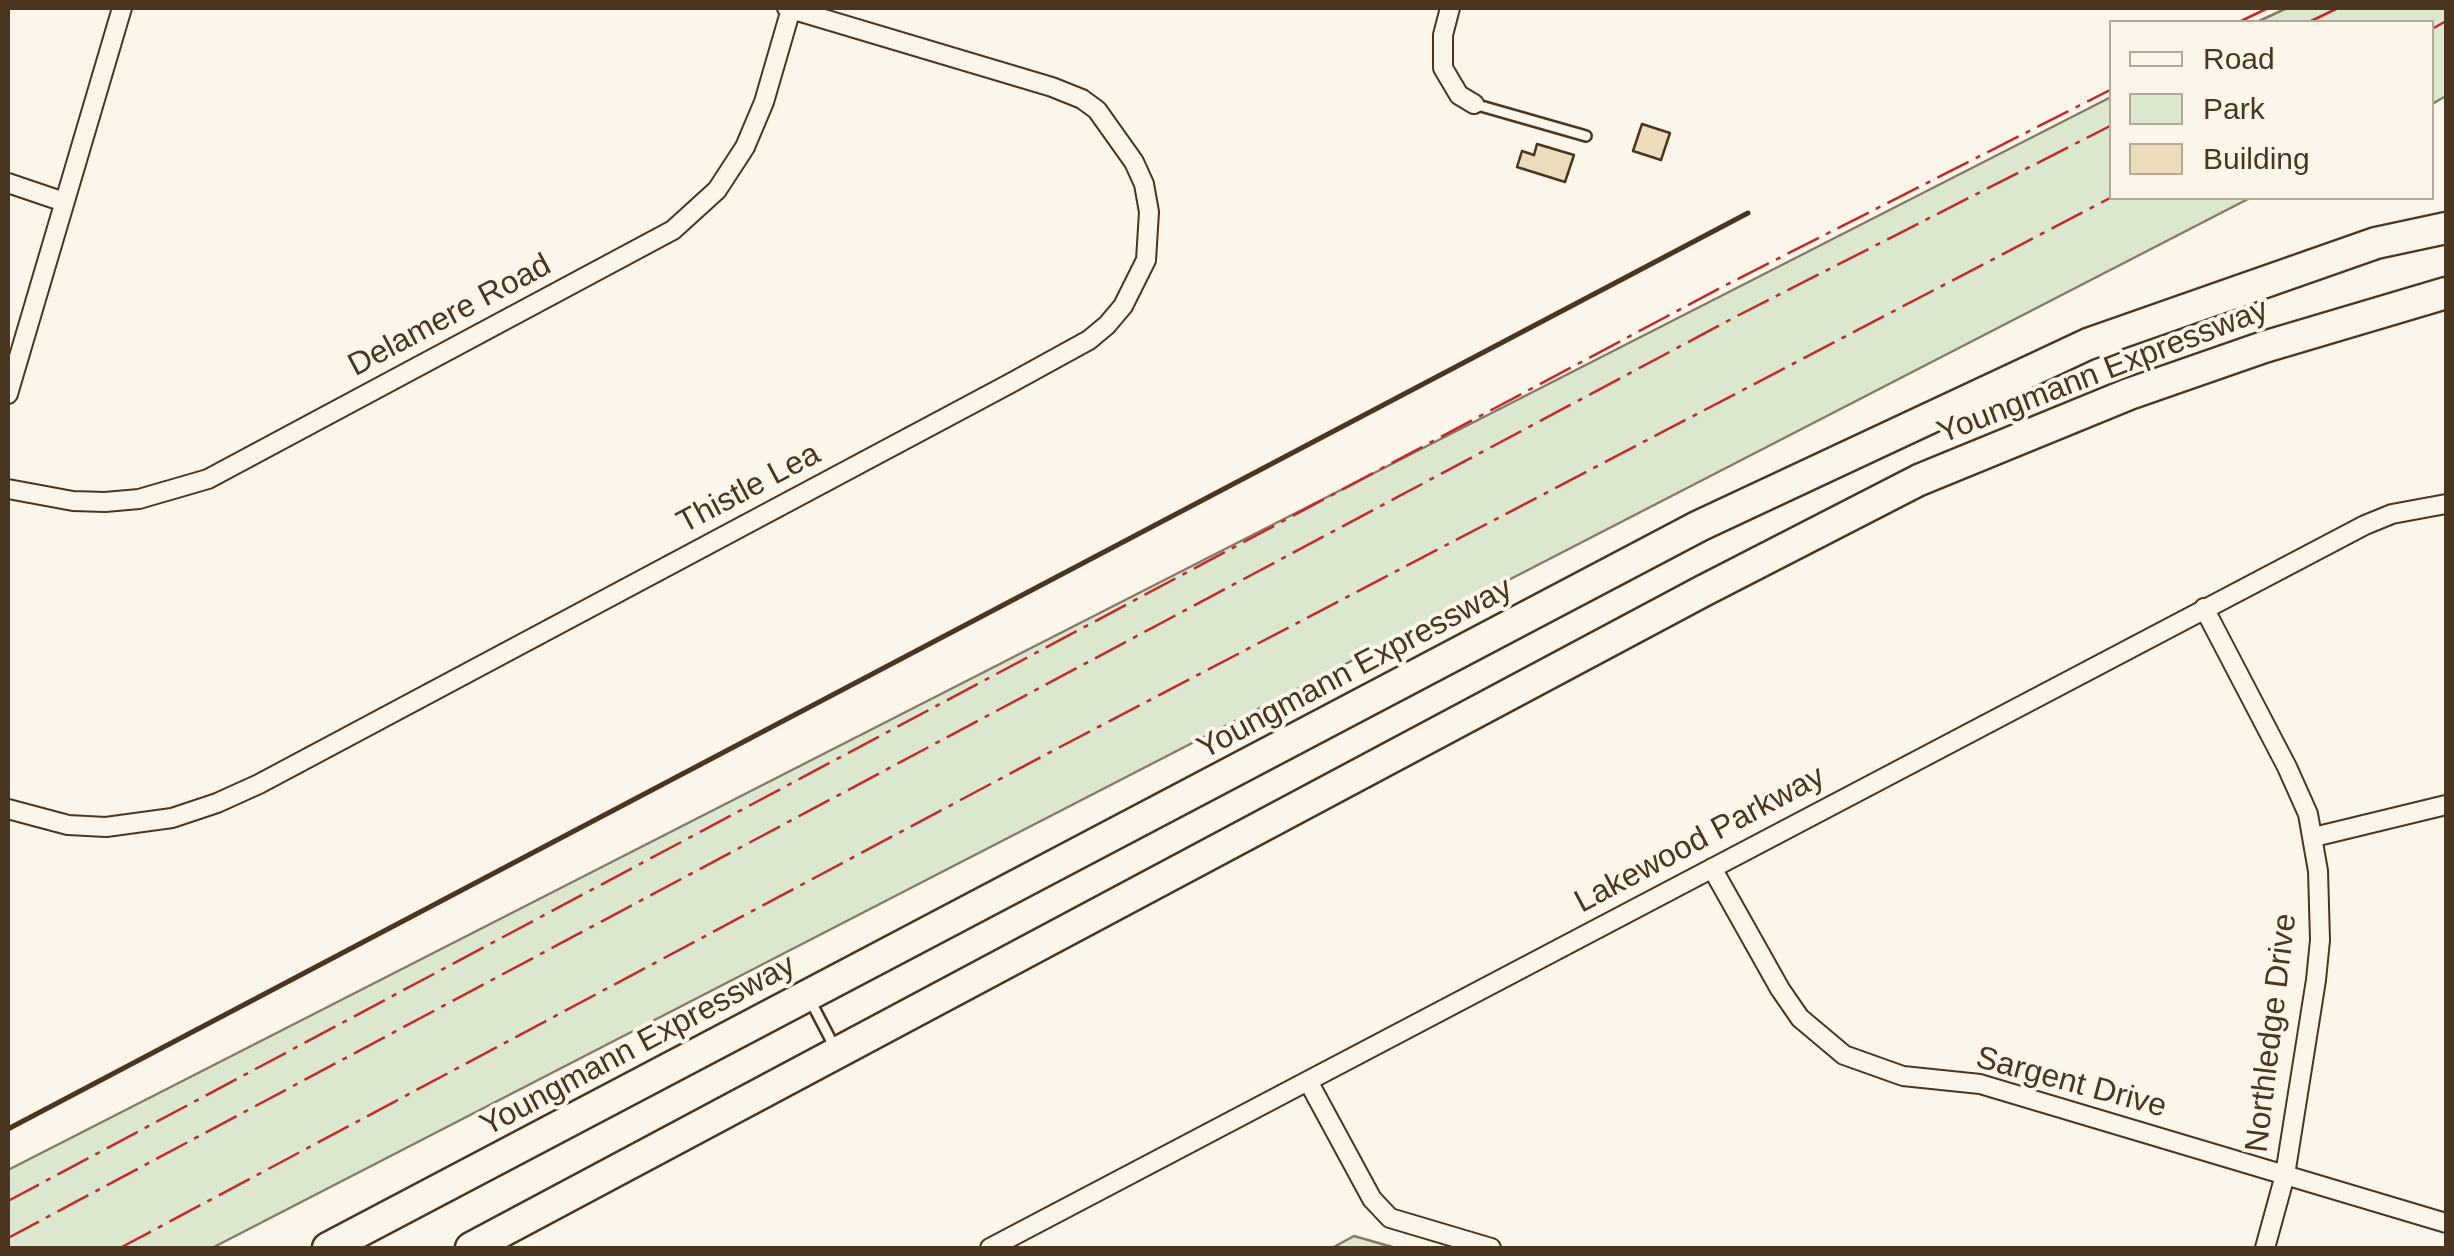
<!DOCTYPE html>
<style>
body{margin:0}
#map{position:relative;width:2454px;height:1256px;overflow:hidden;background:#fbf6e9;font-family:Arial,sans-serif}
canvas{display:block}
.frame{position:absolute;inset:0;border:10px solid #4a3520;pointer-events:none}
.legend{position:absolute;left:2109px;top:20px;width:325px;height:180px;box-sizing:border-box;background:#fbf6e9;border:2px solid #b4a999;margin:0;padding:12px 18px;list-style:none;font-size:30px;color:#4a3520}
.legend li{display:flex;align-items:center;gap:20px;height:50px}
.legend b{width:50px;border:2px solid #b4a999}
</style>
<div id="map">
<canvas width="2454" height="1256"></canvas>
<div class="frame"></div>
<ul class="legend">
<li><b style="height:12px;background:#fbf6e9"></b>Road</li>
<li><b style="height:28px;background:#dce7d0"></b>Park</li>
<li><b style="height:28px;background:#ecdcbc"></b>Building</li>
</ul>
</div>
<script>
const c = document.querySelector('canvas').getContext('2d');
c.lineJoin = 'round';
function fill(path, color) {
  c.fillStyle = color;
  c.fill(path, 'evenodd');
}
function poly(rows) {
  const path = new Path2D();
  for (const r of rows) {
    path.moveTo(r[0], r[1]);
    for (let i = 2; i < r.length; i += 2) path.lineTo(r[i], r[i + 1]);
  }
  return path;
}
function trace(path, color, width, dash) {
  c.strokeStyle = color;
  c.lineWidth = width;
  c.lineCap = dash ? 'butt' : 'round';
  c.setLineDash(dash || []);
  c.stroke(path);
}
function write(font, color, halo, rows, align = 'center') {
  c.font = font + ' Arial,sans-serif';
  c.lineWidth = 8;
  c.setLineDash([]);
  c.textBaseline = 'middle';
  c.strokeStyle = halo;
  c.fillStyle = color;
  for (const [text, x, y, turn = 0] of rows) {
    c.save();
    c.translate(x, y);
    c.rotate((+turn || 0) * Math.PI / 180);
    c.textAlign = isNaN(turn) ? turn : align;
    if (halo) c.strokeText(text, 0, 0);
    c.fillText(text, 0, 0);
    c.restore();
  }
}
const green = poly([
 [2287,8,2446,8,2446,96,2432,104,2432,22,2257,22,2287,8],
 [2111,97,2112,198,2250,198,212,1248,8,1248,8,1170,2111,97],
 [1354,1236,1396,1248,1332,1248,1354,1236]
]);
fill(green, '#dce7d0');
trace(green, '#887966', 2.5);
const building = poly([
 [1642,124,1670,133,1661,160,1633,151,1642,124],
 [1537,144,1574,155,1565,182,1517,167,1522,151,1534,155,1537,144]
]);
fill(building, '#ecdcbc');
trace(building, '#4a3520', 2.5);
const service = poly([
 [1474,104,1586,136],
 [809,998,834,1046]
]);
const minor = poly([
 [1450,8,1443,35,1443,68,1459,95,1474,104],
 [8,183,64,202],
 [8,394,122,8],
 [8,489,73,501,105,502,139,499,208,479,673,230,717,190,745,147,764,102,791,9],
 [2204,608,2287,767,2308,814,2318,871,2320,940,2316,980,2285,1175,2265,1248],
 [8,809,68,825,106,827,172,818,217,803,259,784,1009,384,1089,340,1107,325,1123,306,1146,260,1149,212,1144,184,1134,162,1097,110,1082,99,1052,87,787,8],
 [2314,837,2446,805],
 [1712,868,1780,989,1800,1018,1844,1055,1903,1076,1980,1084,2446,1223],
 [1308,1081,1372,1199,1390,1218,1491,1248],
 [990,1248,2365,525,2392,514,2446,504]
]);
const motorway = poly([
 [328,1248,1699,526,2088,344,2376,243,2446,228],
 [471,1248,1703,591,1919,480,2129,394,2264,347,2446,293]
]);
trace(service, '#4a3520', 14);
trace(minor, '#4a3520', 22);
trace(motorway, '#4a3520', 35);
trace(service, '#fbf6e9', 9);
trace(minor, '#fbf6e9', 18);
trace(motorway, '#fbf6e9', 30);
trace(poly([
 [8,1129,1748,213]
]), '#4a3520', 5);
trace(poly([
 [2239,22,2268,8],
 [2309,22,2338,8],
 [2432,29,2446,21],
 [8,1201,1722,287,2112,89],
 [8,1238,1737,316,2112,125],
 [120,1248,1060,747,2112,197]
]), '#c62828', 2.5, [35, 8, 5, 8]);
write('32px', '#4a3520', '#fbf6e9', [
 ["Delamere Road",450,316,-28],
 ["Youngmann Expressway",2103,372,-21],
 ["Thistle Lea",749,489,-28],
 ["Youngmann Expressway",1355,669,-28],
 ["Lakewood Parkway",1700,840,-28],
 ["Northledge Drive",2272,1033,-83],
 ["Youngmann Expressway",638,1046,-28],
 ["Sargent Drive",2071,1083,15]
]);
</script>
